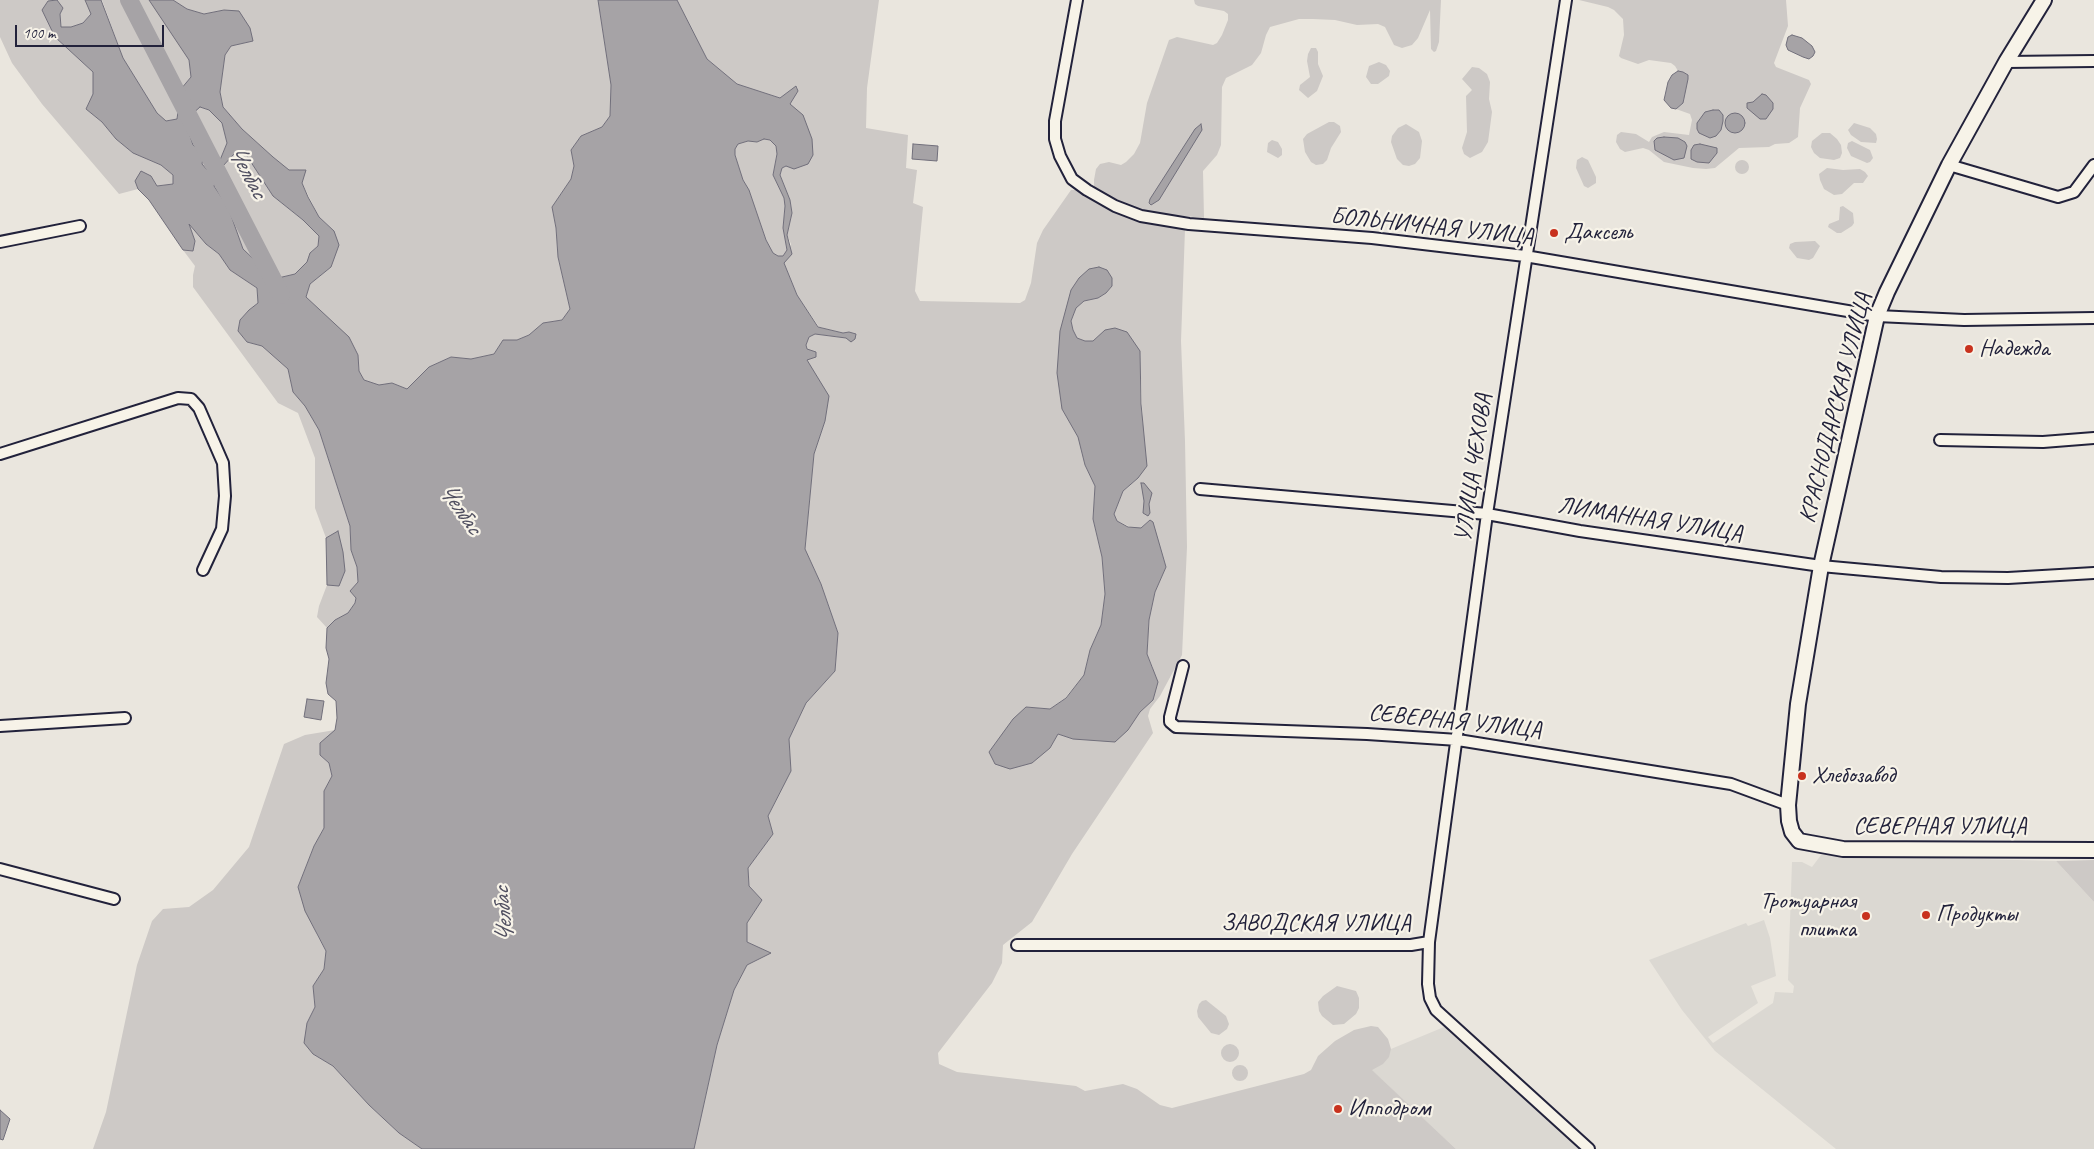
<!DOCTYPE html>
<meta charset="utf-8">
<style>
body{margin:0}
#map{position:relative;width:2094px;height:1149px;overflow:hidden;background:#eae6de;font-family:Caveat,sans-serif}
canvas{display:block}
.scale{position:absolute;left:15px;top:25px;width:149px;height:22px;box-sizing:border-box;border:2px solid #22223b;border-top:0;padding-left:6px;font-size:15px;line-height:18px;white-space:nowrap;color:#22223b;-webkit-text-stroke:4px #f7f3e8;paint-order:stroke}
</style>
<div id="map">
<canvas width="2094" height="1149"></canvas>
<div class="scale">100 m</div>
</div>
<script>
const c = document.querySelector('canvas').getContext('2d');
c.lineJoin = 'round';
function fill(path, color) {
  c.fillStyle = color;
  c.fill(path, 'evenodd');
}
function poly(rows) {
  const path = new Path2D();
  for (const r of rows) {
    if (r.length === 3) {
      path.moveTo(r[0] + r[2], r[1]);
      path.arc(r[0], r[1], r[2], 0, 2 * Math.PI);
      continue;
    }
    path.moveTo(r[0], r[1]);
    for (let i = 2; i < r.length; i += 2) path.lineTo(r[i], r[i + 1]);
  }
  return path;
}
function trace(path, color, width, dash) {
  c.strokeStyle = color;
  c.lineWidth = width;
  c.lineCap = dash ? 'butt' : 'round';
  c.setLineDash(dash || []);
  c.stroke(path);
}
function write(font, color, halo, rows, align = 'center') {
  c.font = font + ' Caveat,sans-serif';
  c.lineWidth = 4.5;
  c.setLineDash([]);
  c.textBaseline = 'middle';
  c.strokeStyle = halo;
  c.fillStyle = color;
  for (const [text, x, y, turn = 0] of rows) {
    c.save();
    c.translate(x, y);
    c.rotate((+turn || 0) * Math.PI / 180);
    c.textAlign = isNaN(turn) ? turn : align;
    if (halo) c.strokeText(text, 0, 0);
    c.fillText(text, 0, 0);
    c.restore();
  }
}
fill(poly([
 [1821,855,2056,861,2094,902,2094,1149,1836,1149,1715,1051,1682,1010,1649,960,1746,923,1748,926,1764,920,1770,938,1776,976,1751,986,1758,1003,1708,1037,1713,1043,1773,1003,1775,992,1793,993,1794,986,1788,980,1792,862,1802,862,1812,867],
 [1444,1027,1580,1149,1456,1149,1362,1061]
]), '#dbd8d2');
fill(poly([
 [0,0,57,0,48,1,43,10,55,37,93,72,93,94,86,109,102,122,116,139,133,153,161,165,173,175,173,184,157,186,151,176,135,181,138,189,119,194,42,104,12,63,0,37],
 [57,0,85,0,91,14,83,23,71,27,61,27,60,14,63,8],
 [102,0,149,0,189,60,191,77,181,89,177,119,165,121,157,113,123,58],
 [173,0,598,0,611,85,610,116,602,127,581,136,571,150,574,166,571,179,552,207,556,228,558,257,570,309,562,320,543,323,529,335,517,340,503,340,494,354,471,359,451,357,429,367,407,389,392,383,379,386,364,380,359,371,358,355,327,318,306,297,310,284,331,267,334,231,319,217,302,183,242,129,223,107,220,92,225,55,231,46,252,41,224,10,204,14,187,9],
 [677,0,879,0,867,88,866,128,908,135,906,168,917,170,913,203,923,207,915,291,920,301,1020,303,1025,300,1031,283,1037,243,1043,230,1071,190,1078,190,1132,218,1163,226,1185,229,1181,341,1185,441,1187,547,1182,655,1160,696,1150,709,1148,716,1153,733,1072,854,1032,922,1003,945,1002,963,992,983,938,1053,939,1064,957,1072,1076,1086,1085,1091,1123,1084,1137,1089,1160,1105,1172,1108,1304,1074,1311,1070,1318,1056,1335,1041,1354,1030,1371,1026,1378,1027,1388,1039,1391,1049,1389,1057,1383,1064,1372,1070,1456,1149,694,1149,717,1045,734,990,747,965,770,953,747,942,747,923,762,900,749,886,748,868,773,834,768,816,791,771,789,739,806,703,835,671,838,633,821,584,805,550,814,454,825,421,807,360,811,352,807,349,806,345,809,337,815,334,846,338,856,334,849,332,843,333,819,327,797,295,784,263,791,244,787,235,792,212,790,200,780,175,782,168,786,166,790,103,798,91,797,86,780,98,737,84,707,59],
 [1099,267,1112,286,1106,293,1098,298,1084,301,1076,308,1071,321,1073,330,1077,338,1085,341,1093,341,1099,336,1140,351,1143,432,1138,478,1123,491,1114,514,1117,521,1135,529,1141,528,1150,520,1166,567,1155,592,1149,620,1147,654,1153,668,1153,700,1140,712,1128,730,1073,739,1058,734,1050,748,989,752,1026,707,1050,709,1065,698,1084,675,1090,650,1101,625,1105,594,1102,557,1093,519,1095,486,1085,465,1079,437,1062,409,1071,290,1079,278,1089,270],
 [1194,0,1441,0,1439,42,1436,51,1434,52,1431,49,1430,10,1418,38,1412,45,1402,48,1394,45,1385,27,1378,24,1357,25,1335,20,1313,19,1299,19,1270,27,1266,35,1261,53,1252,65,1226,78,1222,87,1221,145,1217,155,1203,171,1204,218,1154,213,1130,206,1106,194,1094,187,1094,180,1096,169,1100,164,1109,162,1121,165,1126,162,1134,154,1140,143,1147,103,1169,40,1177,37,1213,45,1217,43,1222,35,1228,20,1228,14,1224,11,1198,6,1195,4],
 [1579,0,1786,0,1788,26,1774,63,1776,67,1809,80,1811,84,1800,108,1798,137,1789,143,1775,144,1769,147,1739,148,1715,168,1706,169,1693,168,1664,162,1649,150,1643,148,1625,152,1620,149,1616,142,1617,135,1621,132,1636,134,1649,142,1652,137,1664,132,1689,135,1692,120,1690,114,1676,109,1683,103,1688,75,1683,72,1678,71,1675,66,1671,63,1649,60,1638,64,1621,58,1619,56,1624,35,1623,19,1614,10,1608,7],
 [1311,48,1316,48,1318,52,1318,64,1323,76,1317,91,1308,98,1299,90,1300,85,1310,77,1307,61,1308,54],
 [1379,62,1386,65,1390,71,1389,76,1378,84,1371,84,1366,77,1369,66],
 [1472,67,1479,68,1487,74,1490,82,1489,99,1492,112,1488,142,1482,152,1470,158,1464,154,1462,148,1467,132,1466,96,1472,90,1462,79],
 [199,107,209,110,222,123,227,143,218,165,208,171,202,164,204,153,193,145,187,127,191,115],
 [1329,122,1334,122,1340,126,1341,132,1331,148,1327,160,1323,164,1316,165,1311,162,1305,152,1303,139,1307,134],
 [1854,123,1870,128,1876,134,1877,139,1876,143,1861,142,1851,135,1848,130],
 [1406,124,1419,132,1422,141,1420,158,1415,164,1409,166,1403,165,1397,159,1391,142,1392,136,1398,128],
 [1822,133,1830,133,1837,139,1841,145,1842,153,1840,158,1834,160,1820,158,1814,153,1811,147,1812,141],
 [764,139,770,140,776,146,777,154,773,175,784,198,785,206,783,228,787,250,783,256,778,256,773,253,766,240,749,190,743,180,735,155,735,149,738,144,748,141,757,142],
 [1272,140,1278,142,1282,149,1282,155,1278,158,1267,152,1268,143],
 [1852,141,1870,150,1873,158,1870,162,1867,163,1851,156,1847,148,1848,143],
 [234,153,245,153,273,196,303,220,319,236,318,246,310,253,308,262,295,274,278,278,265,270,243,249,236,229,214,185,222,167],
 [1582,157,1588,160,1596,177,1596,183,1588,188,1584,186,1576,168,1577,160],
 [1742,167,7],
 [1827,168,1843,170,1860,169,1865,172,1868,176,1863,183,1854,183,1842,194,1834,195,1824,189,1820,180,1819,174],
 [1843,206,1853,213,1854,223,1852,226,1841,233,1837,233,1828,227,1829,224,1839,220,1840,207],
 [188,222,206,244,219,254,230,270,257,288,258,303,249,310,240,320,238,331,247,342,262,346,288,369,293,392,305,406,319,430,350,526,351,550,357,567,358,582,350,591,356,598,355,603,348,613,335,620,327,628,317,617,319,606,327,585,339,586,338,532,326,538,315,508,315,458,298,413,278,403,193,287,193,275,195,266,183,250,193,251,195,241],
 [1815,241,1820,246,1813,258,1809,260,1797,258,1789,248,1790,244,1795,242],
 [335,730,320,755,329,763,332,776,324,791,324,828,314,846,298,887,317,935,326,951,324,969,313,986,315,1007,307,1023,313,1054,333,1066,369,1105,399,1133,422,1149,93,1149,106,1112,137,965,152,921,163,909,189,907,213,890,249,847,284,744,305,735],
 [2094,860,2094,902,2056,861],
 [1337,986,1356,991,1359,998,1359,1008,1356,1014,1344,1024,1333,1025,1322,1016,1319,1011,1318,1002,1323,996],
 [1206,1000,1226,1016,1229,1024,1227,1029,1219,1035,1211,1033,1198,1017,1197,1011,1199,1004,1202,1001],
 [1230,1053,9],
 [1240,1073,8]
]), '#cdc9c6');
const water = poly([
 [57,0,63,8,60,14,61,27,71,27,83,23,91,14,85,0,101,0,123,58,157,113,166,121,177,119,181,89,191,77,189,60,149,0,173,0,187,9,204,14,224,10,239,11,250,28,253,41,231,46,225,55,220,92,223,107,242,129,273,157,289,170,306,170,302,183,308,197,319,217,334,231,339,245,331,267,310,284,306,297,349,337,358,355,359,371,364,380,379,385,392,383,407,389,429,367,451,357,471,359,494,354,503,340,517,340,529,335,543,323,562,320,570,309,558,257,556,228,552,207,571,179,574,166,571,150,581,136,602,127,610,116,611,85,598,0,677,0,707,59,737,84,780,98,796,86,798,91,790,104,803,115,812,139,813,155,808,164,794,169,786,166,782,168,780,175,790,200,792,213,787,235,792,254,784,263,797,295,818,327,843,333,849,332,856,334,855,339,851,342,846,338,815,334,809,337,806,345,807,349,816,352,816,357,807,360,829,396,825,421,814,454,805,549,821,584,838,633,835,671,806,703,789,739,791,771,768,816,773,834,748,868,749,886,762,900,747,923,747,942,771,953,747,965,734,990,717,1045,694,1149,422,1149,399,1133,369,1105,333,1066,313,1054,304,1043,307,1023,315,1007,313,986,324,969,326,951,305,911,298,887,314,846,324,828,324,791,332,776,329,763,320,755,320,743,335,730,337,718,336,701,328,694,326,683,329,659,326,648,327,628,335,620,348,613,355,603,356,598,350,591,358,582,357,567,351,550,350,526,319,430,305,406,293,392,288,369,262,346,247,342,238,331,240,320,249,310,258,303,257,288,230,270,219,254,206,244,189,224,195,241,193,251,183,250,149,200,138,189,135,181,141,171,151,176,157,186,173,184,173,175,161,165,133,153,116,139,102,122,86,109,93,94,93,72,55,37,42,10,48,1,57,0],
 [200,107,209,110,222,123,227,143,218,165,208,171,202,164,204,153,193,145,187,127,191,115,200,107],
 [764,139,770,140,776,146,777,154,773,175,784,198,785,206,783,228,787,250,783,256,778,256,773,253,766,240,749,190,743,180,735,155,735,149,738,144,748,141,757,142,764,139],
 [245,153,273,196,303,220,319,236,318,246,310,253,307,262,295,274,278,278,265,270,243,249,228,207,214,186,222,167,234,154,245,153],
 [1792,35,1802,38,1812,46,1815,52,1813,56,1809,59,1803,57,1788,50,1786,45,1788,37,1792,35],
 [1678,71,1683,72,1688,75,1688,79,1683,103,1676,109,1671,108,1664,100,1668,82,1672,75,1678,71],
 [1762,94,1766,95,1773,103,1773,109,1766,119,1760,119,1747,108,1747,103,1753,102,1762,94],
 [1713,110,1719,110,1723,115,1723,121,1721,130,1716,136,1710,138,1699,133,1697,129,1697,123,1705,112,1713,110],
 [1735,123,10],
 [1201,124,1202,130,1159,200,1151,205,1149,203,1150,199,1195,129,1201,124],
 [1664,137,1678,138,1685,142,1687,146,1684,158,1674,160,1655,150,1654,141,1657,138,1664,137],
 [913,144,938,146,937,161,912,159,913,144],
 [1700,144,1717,148,1717,153,1709,163,1697,162,1691,159,1691,150,1694,145,1700,144],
 [1099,267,1107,270,1112,278,1112,286,1106,293,1098,298,1084,301,1076,308,1071,321,1073,330,1077,338,1085,341,1093,341,1105,330,1115,328,1127,332,1140,351,1141,404,1147,466,1138,478,1123,491,1114,514,1117,521,1128,527,1141,528,1150,520,1153,522,1166,567,1155,592,1149,620,1147,654,1158,682,1153,700,1140,712,1128,730,1115,742,1073,739,1058,734,1050,748,1032,763,1010,769,995,764,989,752,1013,719,1026,707,1050,709,1066,698,1084,675,1090,650,1101,625,1105,594,1102,557,1093,519,1095,486,1085,465,1078,437,1062,409,1057,373,1060,331,1071,290,1079,278,1089,269,1099,267],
 [1141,483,1144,483,1152,493,1149,504,1150,513,1148,516,1143,513,1144,501,1141,483],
 [338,531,343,552,345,571,339,586,327,585,326,538,338,531],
 [307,699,324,701,321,720,304,717,307,699],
 [0,1110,10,1119,3,1140,0,1139,0,1110]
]);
fill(water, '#a6a3a6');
trace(water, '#716f7b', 1);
trace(poly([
 [129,0,281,295]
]), '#a6a3a6', 18);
const street = poly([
 [1077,0,1055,121,1055,139,1060,156,1072,179,1087,190,1115,206,1141,216,1189,224,1372,238,1525,256,1877,316,1964,320,2094,318],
 [1566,0,1487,514,1429,942,1428,984,1430,998,1436,1010,1589,1149],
 [2006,62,2094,61],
 [1949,165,2058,197,2074,192,2094,165],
 [0,242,80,226],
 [1940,440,2043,442,2094,438],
 [0,454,178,398,191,399,199,408,223,463,225,496,222,529,203,570],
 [1200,489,1487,514,1580,531,1821,566,1941,577,2008,578,2094,573],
 [1183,666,1170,717,1170,722,1176,727,1367,734,1458,740,1731,784,1788,805],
 [0,726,125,718],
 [0,869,114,899],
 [1017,945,1411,945,1429,942]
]);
const secondary = poly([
 [2044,0,2006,62,1949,165,1887,292,1877,316,1821,566,1798,704,1788,805,1789,821,1792,832,1799,841,1843,849,2094,850]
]);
trace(street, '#22223b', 14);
trace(secondary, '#22223b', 18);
trace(street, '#f7f3e8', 10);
trace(secondary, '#f7f3e8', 14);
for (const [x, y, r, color] of [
 [1554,233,5,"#c8321e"],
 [1969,349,5,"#c8321e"],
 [1802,776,5,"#c8321e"],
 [1926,915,5,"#c8321e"],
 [1866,916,5,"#c8321e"],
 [1338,1109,5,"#c8321e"]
]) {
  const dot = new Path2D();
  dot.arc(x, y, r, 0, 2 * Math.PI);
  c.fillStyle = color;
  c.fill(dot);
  trace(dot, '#f7f3e8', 2);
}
write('24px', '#22223b', '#f7f3e8', [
 ["БОЛЬНИЧНАЯ УЛИЦА",1432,227,6],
 ["КРАСНОДАРСКАЯ УЛИЦА",1836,408,-76],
 ["УЛИЦА ЧЕХОВА",1474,468,-82],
 ["ЛИМАННАЯ УЛИЦА",1650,520,9],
 ["СЕВЕРНАЯ УЛИЦА",1455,722,6],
 ["СЕВЕРНАЯ УЛИЦА",1940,827],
 ["ЗАВОДСКАЯ УЛИЦА",1316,924]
]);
write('24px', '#22223b', '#f7f3e8', [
 ["Даксель",1564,233],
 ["Надежда",1979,349],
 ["Хлебозавод",1812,776],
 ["Тротуарная",1856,902,"right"],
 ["плитка",1856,930,"right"],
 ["Продукты",1936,915],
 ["Ипподром",1348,1109]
], 'left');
write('italic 25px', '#504f60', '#f7f3e8', [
 ["Челбас",247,172,62],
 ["Челбас",460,509,55],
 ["Челбас",504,915,-95]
]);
</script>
